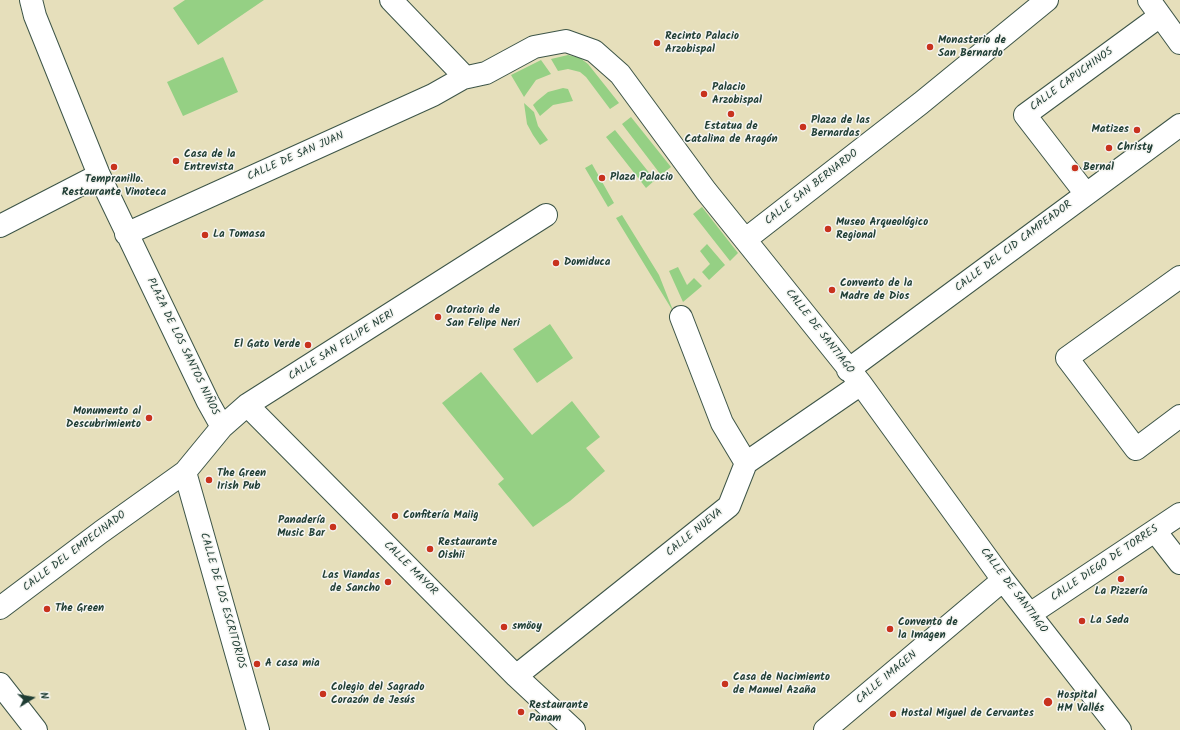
<!DOCTYPE html>
<meta charset="utf-8">
<style>
body{margin:0}
#map{position:relative;width:1180px;height:730px;overflow:hidden;background:#e6dfbb;font-family:Kalam,sans-serif}
canvas{display:block}
.north{position:absolute;left:12px;top:678px;width:40px;height:40px;-webkit-text-stroke:3px #f6f6f2;paint-order:stroke;rotate:79deg;font-size:11px;font-weight:700;line-height:16px;text-align:center;color:#1f3d34}
.north::after{content:'';display:block;margin:auto;width:14px;height:18px;background:#1f3d34;clip-path:polygon(50% 0,100% 100%,50% 72%,0 100%)}
</style>
<div id="map">
<canvas width="1180" height="730"></canvas>
<div class="north">N</div>
</div>
<script>
const c = document.querySelector('canvas').getContext('2d');
c.lineJoin = 'round';
function fill(path, color) {
  c.fillStyle = color;
  c.fill(path, 'evenodd');
}
function poly(rows) {
  const path = new Path2D();
  for (const r of rows) {
    path.moveTo(r[0], r[1]);
    for (let i = 2; i < r.length; i += 2) path.lineTo(r[i], r[i + 1]);
  }
  return path;
}
function trace(path, color, width, dash) {
  c.strokeStyle = color;
  c.lineWidth = width;
  c.lineCap = dash ? 'butt' : 'round';
  c.setLineDash(dash || []);
  c.stroke(path);
}
function write(font, color, halo, rows, align = 'center') {
  c.font = font + ' Kalam,sans-serif';
  c.lineWidth = 3;
  c.setLineDash([]);
  c.textBaseline = 'middle';
  c.strokeStyle = halo;
  c.fillStyle = color;
  for (const [text, x, y, turn = 0] of rows) {
    c.save();
    c.translate(x, y);
    c.rotate((+turn || 0) * Math.PI / 180);
    c.textAlign = isNaN(turn) ? turn : align;
    if (halo) c.strokeText(text, 0, 0);
    c.fillText(text, 0, 0);
    c.restore();
  }
}
fill(poly([
 [185,0,264,0,198,45,173,8],
 [568,55,580,58,588,64,619,103,610,109,586,77,580,72,568,69,558,71,551,59],
 [223,57,238,92,183,116,167,82],
 [541,60,551,74,536,80,524,97,511,75],
 [563,88,568,89,573,101,553,105,540,116,533,105,537,101,548,92],
 [524,103,534,112,538,126,548,140,540,145,533,135,527,124],
 [631,117,671,167,661,175,622,124],
 [615,130,655,180,646,188,606,137],
 [592,164,614,203,608,207,585,168],
 [702,207,738,253,730,261,693,214],
 [622,215,659,275,674,313,616,218],
 [707,244,725,265,709,280,702,272,710,264,700,251],
 [678,267,687,285,694,278,702,286,683,302,669,271],
 [550,324,573,358,537,383,513,349],
 [481,372,532,435,572,401,600,437,586,448,605,471,570,501,533,527,498,484,504,479,442,403]
]), '#95d084');
const minor = poly([
 [31,0,35,16,99,175,208,402,222,427],
 [391,0,465,77],
 [1149,0,1180,43],
 [1086,194,1025,115,1160,16],
 [0,226,99,175],
 [126,234,433,95,463,78,486,73,534,47,566,41,594,51,620,74,706,191,861,384,1003,580,1120,730],
 [746,239,921,103,1047,0],
 [1180,277,1067,358,1136,449,1180,416],
 [681,317,722,423,746,463],
 [848,370,1180,125],
 [247,405,516,676,574,730],
 [185,472,258,730],
 [1155,531,1180,563],
 [0,608,101,532,185,472,222,427,247,405,546,215],
 [1030,614,1180,514],
 [516,676,729,506,746,463,861,384],
 [0,684,36,730],
 [825,730,1003,580]
]);
trace(minor, '#3d5548', 24);
trace(minor, '#fff', 22);
for (const [x, y, r, color] of [
 [657,43,4,"#c8321e"],
 [930,47,4,"#c8321e"],
 [704,94,4,"#c8321e"],
 [731,114,4,"#c8321e"],
 [803,127,4,"#c8321e"],
 [1137,130,4,"#c8321e"],
 [1109,148,4,"#c8321e"],
 [176,161,4,"#c8321e"],
 [114,167,4,"#c8321e"],
 [1075,168,4,"#c8321e"],
 [602,178,4,"#c8321e"],
 [828,229,4,"#c8321e"],
 [205,235,4,"#c8321e"],
 [556,263,4,"#c8321e"],
 [832,290,4,"#c8321e"],
 [438,317,4,"#c8321e"],
 [308,345,4,"#c8321e"],
 [149,418,4,"#c8321e"],
 [209,480,4,"#c8321e"],
 [395,516,4,"#c8321e"],
 [333,527,4,"#c8321e"],
 [430,549,4,"#c8321e"],
 [1121,579,4,"#c8321e"],
 [388,582,4,"#c8321e"],
 [47,609,4,"#c8321e"],
 [1082,621,4,"#c8321e"],
 [504,627,4,"#c8321e"],
 [890,629,4,"#c8321e"],
 [257,664,4,"#c8321e"],
 [725,684,4,"#c8321e"],
 [323,694,4,"#c8321e"],
 [1048,702,5,"#c8321e"],
 [521,712,4,"#c8321e"],
 [893,714,4,"#c8321e"]
]) {
  const dot = new Path2D();
  dot.arc(x, y, r, 0, 2 * Math.PI);
  c.fillStyle = color;
  c.fill(dot);
  trace(dot, '#f6f6f2', 1.5);
}
write('bold 11px', '#1f3d34', '#f6f6f2', [
 ["Recinto Palacio",665,37],
 ["Arzobispal",665,50],
 ["Monasterio de",938,41],
 ["San Bernardo",938,54],
 ["Palacio",712,88],
 ["Arzobispal",712,101],
 ["Plaza de las",811,121],
 ["Bernardas",811,134],
 ["Estatua de",731,127,"center"],
 ["Catalina de Aragón",731,140,"center"],
 ["Matizes",1129,130,"right"],
 ["Christy",1117,148],
 ["Casa de la",184,155],
 ["Entrevista",184,168],
 ["Bernal",1083,168],
 ["Plaza Palacio",610,178],
 ["Tempranillo.",114,180,"center"],
 ["Restaurante Vinoteca",114,193,"center"],
 ["Museo Arqueológico",836,223],
 ["Regional",836,236],
 ["La Tomasa",213,235],
 ["Domiduca",564,263],
 ["Convento de la",840,284],
 ["Madre de Dios",840,297],
 ["Oratorio de",446,311],
 ["San Felipe Neri",446,324],
 ["El Gato Verde",300,345,"right"],
 ["Monumento al",141,412,"right"],
 ["Descubrimiento",141,425,"right"],
 ["The Green",217,474],
 ["Irish Pub",217,487],
 ["Confitería Maiig",403,516],
 ["Panadería",325,521,"right"],
 ["Music Bar",325,534,"right"],
 ["Restaurante",438,543],
 ["Oishii",438,556],
 ["Las Viandas",380,576,"right"],
 ["de Sancho",380,589,"right"],
 ["La Pizzería",1121,592,"center"],
 ["The Green",55,609],
 ["La Seda",1090,621],
 ["Convento de",898,623],
 ["la Imagen",898,636],
 ["smöoy",512,627],
 ["A casa mia",265,664],
 ["Casa de Nacimiento",733,678],
 ["de Manuel Azaña",733,691],
 ["Colegio del Sagrado",331,688],
 ["Corazón de Jesús",331,701],
 ["Hospital",1057,696],
 ["HM Vallés",1057,709],
 ["Restaurante",529,706],
 ["Panam",529,719],
 ["Hostal Miguel de Cervantes",901,714]
], 'left');
write('11px', '#1f3d34', '#f6f6f2', [
 ["CALLE CAPUCHINOS",1072,80,-36],
 ["CALLE DE SAN JUAN",296,157,-24],
 ["CALLE SAN BERNARDO",812,188,-38],
 ["CALLE DEL CID CAMPEADOR",1014,247,-37],
 ["CALLE DE SANTIAGO",819,332,52],
 ["CALLE SAN FELIPE NERI",342,346,-32],
 ["PLAZA DE LOS SANTOS NIÑOS",182,347,64],
 ["CALLE NUEVA",695,533,-39],
 ["CALLE DEL EMPECINADO",75,552,-37],
 ["CALLE DIEGO DE TORRES",1105,564,-34],
 ["CALLE MAYOR",410,569,45],
 ["CALLE DE SANTIAGO",1013,591,53],
 ["CALLE DE LOS ESCRITORIOS",222,601,74],
 ["CALLE IMAGEN",887,678,-40]
]);
</script>
